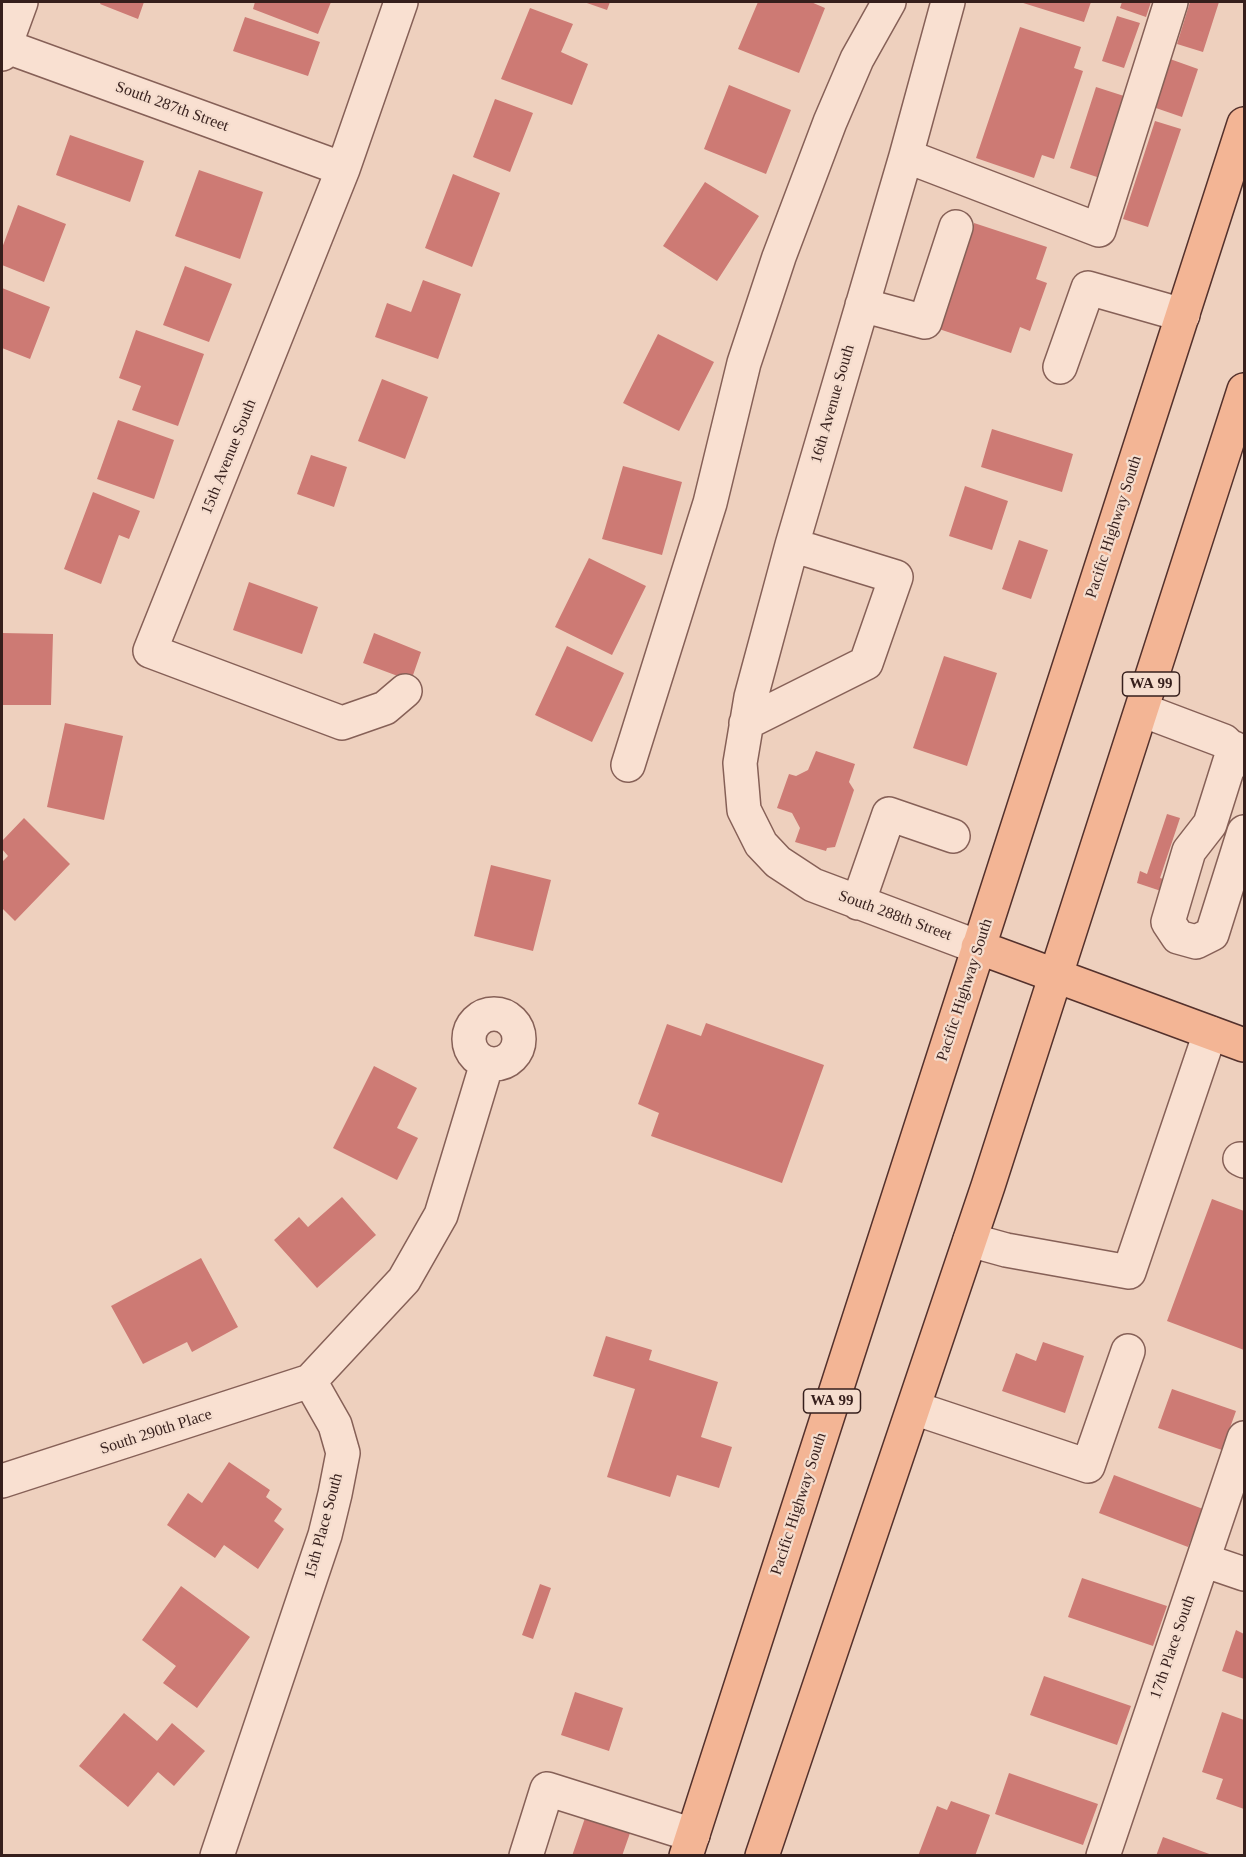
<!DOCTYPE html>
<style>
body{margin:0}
#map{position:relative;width:1246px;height:1857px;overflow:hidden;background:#eed0be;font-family:Georgia,serif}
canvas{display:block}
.frame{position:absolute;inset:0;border:3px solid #361f1c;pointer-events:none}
</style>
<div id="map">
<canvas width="1246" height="1857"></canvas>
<div class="frame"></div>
</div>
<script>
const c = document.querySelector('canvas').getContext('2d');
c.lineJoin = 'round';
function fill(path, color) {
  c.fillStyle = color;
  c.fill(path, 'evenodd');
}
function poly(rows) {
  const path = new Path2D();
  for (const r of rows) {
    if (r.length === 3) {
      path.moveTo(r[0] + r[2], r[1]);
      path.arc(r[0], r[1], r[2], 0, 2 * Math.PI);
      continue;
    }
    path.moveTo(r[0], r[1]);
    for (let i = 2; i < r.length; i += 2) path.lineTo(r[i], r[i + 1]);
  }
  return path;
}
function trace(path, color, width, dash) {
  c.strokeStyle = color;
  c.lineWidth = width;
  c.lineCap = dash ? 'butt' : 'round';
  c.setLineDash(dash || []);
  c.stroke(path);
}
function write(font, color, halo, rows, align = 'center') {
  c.font = font + ' Georgia,serif';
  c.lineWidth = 4.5;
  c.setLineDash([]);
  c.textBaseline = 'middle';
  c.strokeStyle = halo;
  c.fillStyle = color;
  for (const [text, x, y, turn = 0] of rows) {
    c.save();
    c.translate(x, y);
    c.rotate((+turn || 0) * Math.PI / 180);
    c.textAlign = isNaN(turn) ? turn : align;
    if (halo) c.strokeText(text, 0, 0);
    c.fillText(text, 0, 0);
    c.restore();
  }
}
fill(poly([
 [101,2,144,2,138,19,100,4],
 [255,2,331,2,318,34,253,9],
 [584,2,610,2,607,10],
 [758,2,811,2,825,8,799,73,738,49],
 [1020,2,1091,2,1084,22],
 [1122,2,1151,2,1146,17,1120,8],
 [1190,2,1219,2,1203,52,1177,44],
 [530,8,573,24,561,52,588,64,572,105,501,79],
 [1117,16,1140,23,1124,68,1102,61],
 [245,17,320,42,308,76,233,51],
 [1020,27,1081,47,1074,68,1083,71,1054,159,1042,155,1034,178,976,158],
 [1170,59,1198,69,1182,117,1153,107],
 [729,85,791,110,766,174,704,149],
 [1096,87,1124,96,1097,177,1070,168],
 [495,99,533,113,510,172,473,157],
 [1155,121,1181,129,1148,227,1123,219],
 [70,135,144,161,130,202,56,175],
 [199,170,263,192,240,259,175,236],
 [453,174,500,193,472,267,425,248],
 [705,182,759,216,717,281,663,246],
 [18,205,66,224,44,282,2,265,2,248],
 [974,223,1047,247,1036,279,1047,283,1030,331,1020,327,1011,353,939,329],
 [185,266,232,284,209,342,163,325],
 [423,280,461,294,438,359,375,337,387,303,411,312],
 [2,288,50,307,30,359,2,348],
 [136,330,204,354,178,426,132,410,141,386,119,378],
 [658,334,714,362,679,431,623,403],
 [382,379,428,397,405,459,358,441],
 [118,420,174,440,154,499,97,479],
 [992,429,1073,454,1062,492,981,467],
 [311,455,347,467,334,507,297,494],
 [623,466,682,482,662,555,602,539],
 [965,486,1008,501,992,550,949,536],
 [93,492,140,511,129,539,119,535,101,584,64,569],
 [1019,540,1048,550,1031,599,1002,589],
 [589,558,646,586,612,655,555,627],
 [249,582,318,607,302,654,233,630],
 [2,633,53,634,51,705,2,705],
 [374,633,421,652,411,681,363,663],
 [567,646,624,673,592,742,535,715],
 [944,656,997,673,967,766,913,748],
 [65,723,123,736,104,820,47,807],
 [816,751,855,764,849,782,854,790,835,847,827,848,826,851,795,842,800,828,792,813,777,808,789,774,796,776,808,770],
 [1167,814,1180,818,1160,878,1167,880,1164,892,1137,883,1140,871,1147,874],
 [24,818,70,864,15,921,2,908,2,862,8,856,2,849,2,841],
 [491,865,551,880,533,951,474,936],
 [706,1023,824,1065,782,1183,651,1136,659,1113,638,1104,667,1024,701,1036],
 [374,1066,417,1088,397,1128,418,1138,397,1180,333,1148],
 [342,1197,376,1235,317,1288,274,1240,299,1217,308,1227],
 [1212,1199,1244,1211,1244,1350,1167,1321],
 [201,1258,238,1327,192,1352,187,1342,143,1364,111,1306],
 [606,1336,652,1350,649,1360,718,1382,701,1437,732,1447,719,1488,677,1475,670,1497,607,1477,635,1389,593,1376],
 [1043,1342,1084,1356,1065,1413,1002,1391,1016,1353,1036,1361],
 [1172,1389,1236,1411,1222,1450,1158,1428],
 [229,1462,270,1490,266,1497,282,1509,274,1521,284,1529,258,1569,224,1545,215,1558,167,1525,188,1493,202,1503],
 [1114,1475,1203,1509,1188,1547,1099,1513],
 [1082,1578,1167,1606,1153,1646,1068,1617],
 [540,1584,551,1588,533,1639,522,1635],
 [181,1586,250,1637,197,1708,163,1683,176,1666,142,1640],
 [1236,1630,1244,1634,1244,1679,1222,1671],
 [1044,1676,1131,1706,1117,1745,1030,1715],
 [575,1692,623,1708,609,1751,561,1735],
 [1222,1712,1244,1720,1244,1809,1216,1799,1223,1779,1202,1772],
 [124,1713,157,1741,172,1723,205,1751,174,1786,158,1772,128,1807,79,1766],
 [1009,1773,1098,1804,1083,1845,995,1814],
 [951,1801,990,1815,975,1856,918,1856,937,1806,947,1810],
 [585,1818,630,1833,622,1856,572,1856],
 [1163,1837,1212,1855,1212,1856,1156,1856]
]), '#cd7a74');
const minor = poly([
 [401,2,343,169,150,651,342,723,385,708,405,691],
 [948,2,906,156,792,545,751,697,740,763,744,810,761,844,778,862,813,885,978,947],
 [2,45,343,169],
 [2,54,21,2],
 [906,156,1099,230,1171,2],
 [862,305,925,322,956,227],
 [1060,367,1088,288,1183,315],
 [1142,710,1224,741,1244,760],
 [746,723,866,663,896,577,792,545],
 [1234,748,1210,824,1189,851,1168,922,1178,937,1196,942,1212,934,1244,832],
 [628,765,710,503,744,363,779,257,830,122,857,59,889,2],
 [858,903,889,814,953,836],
 [494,1039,25],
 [1240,1159,1244,1161],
 [970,1240,1006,1250,1129,1272,1210,1033],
 [914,1408,1088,1466,1128,1351],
 [2,1481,310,1381],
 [1203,1560,1244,1574],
 [217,1856,325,1535,335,1494,343,1453,335,1425,310,1381,404,1280,441,1215,487,1063],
 [526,1856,547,1789,693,1835],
 [1103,1856,1244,1438]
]);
const major = poly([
 [978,947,1244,1045],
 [686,1856,1244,124],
 [762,1856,988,1186,1244,390]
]);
trace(minor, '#866057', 36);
trace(major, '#54312c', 36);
trace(minor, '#f9e0d1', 33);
trace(major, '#f3b595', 33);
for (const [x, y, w] of [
 [1151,684,57],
 [832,1401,57]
]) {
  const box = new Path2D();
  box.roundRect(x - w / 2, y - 12, w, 24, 4.5);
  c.fillStyle = '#f5ddce';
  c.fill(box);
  trace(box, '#361f1c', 1.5);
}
write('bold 15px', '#361f1c', null, [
 ["WA 99",1151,684],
 ["WA 99",832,1401]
]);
write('16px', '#361f1c', '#f5ddce', [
 ["South 287th Street",172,107,20],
 ["16th Avenue South",833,404,-74],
 ["15th Avenue South",229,457,-68],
 ["Pacific Highway South",1114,527,-72],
 ["South 288th Street",895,916,20],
 ["Pacific Highway South",965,990,-72],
 ["South 290th Place",156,1432,-18],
 ["Pacific Highway South",799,1504,-72],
 ["15th Place South",324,1526,-75],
 ["17th Place South",1173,1647,-71]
]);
</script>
